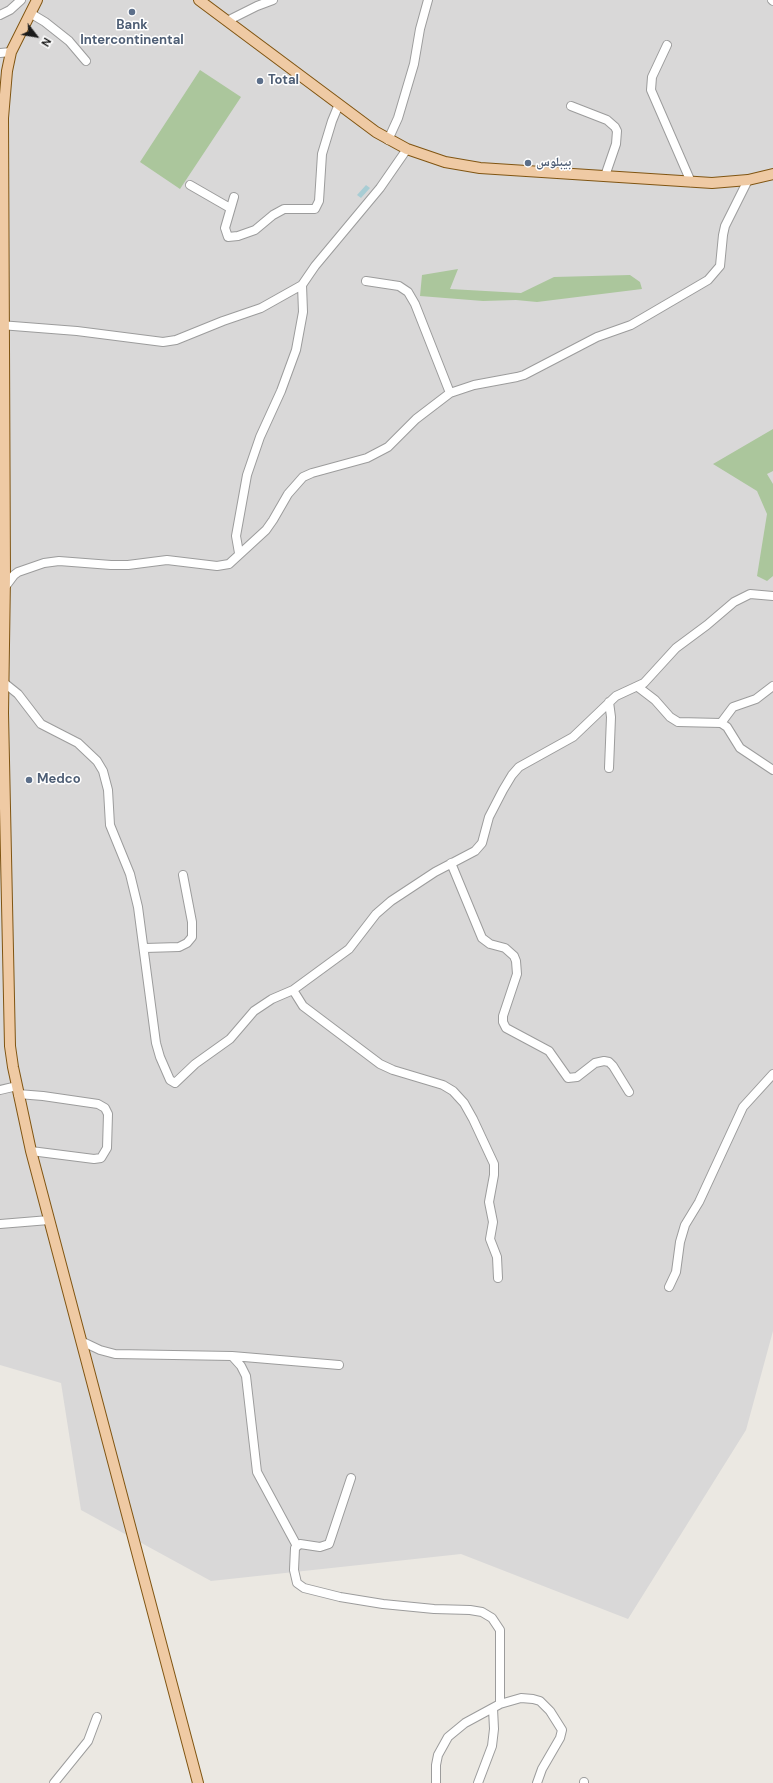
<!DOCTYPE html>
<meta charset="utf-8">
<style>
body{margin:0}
#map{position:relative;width:773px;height:1783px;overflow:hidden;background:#ebe8e2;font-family:"DM Sans",sans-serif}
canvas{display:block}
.north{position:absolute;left:16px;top:16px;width:40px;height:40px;-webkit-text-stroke:3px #fff;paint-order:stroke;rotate:121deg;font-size:11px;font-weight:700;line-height:16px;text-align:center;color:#1b1b1b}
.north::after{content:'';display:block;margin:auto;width:14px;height:18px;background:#1b1b1b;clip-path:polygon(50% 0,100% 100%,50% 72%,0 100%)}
</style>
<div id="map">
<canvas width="773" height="1783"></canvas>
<div class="north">N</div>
</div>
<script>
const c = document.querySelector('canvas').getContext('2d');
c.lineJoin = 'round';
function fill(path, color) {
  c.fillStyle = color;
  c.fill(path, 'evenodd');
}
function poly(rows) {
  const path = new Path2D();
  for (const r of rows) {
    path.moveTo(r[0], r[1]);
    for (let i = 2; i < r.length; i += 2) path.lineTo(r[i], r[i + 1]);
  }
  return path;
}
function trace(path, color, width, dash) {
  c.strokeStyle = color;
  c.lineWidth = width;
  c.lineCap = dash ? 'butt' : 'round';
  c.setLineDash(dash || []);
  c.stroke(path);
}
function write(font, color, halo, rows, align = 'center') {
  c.font = font + ' "DM Sans","Noto Naskh Arabic",sans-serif';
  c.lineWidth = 3;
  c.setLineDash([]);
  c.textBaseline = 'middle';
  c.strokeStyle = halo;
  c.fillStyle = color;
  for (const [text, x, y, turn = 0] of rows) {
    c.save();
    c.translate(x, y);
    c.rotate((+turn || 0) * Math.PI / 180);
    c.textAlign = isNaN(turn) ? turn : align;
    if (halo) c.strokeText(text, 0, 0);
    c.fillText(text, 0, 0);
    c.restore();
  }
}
fill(poly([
 [0,0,773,0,773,1331,746,1430,628,1619,461,1554,211,1581,81,1510,61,1383,0,1365]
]), '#d9d8d8');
fill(poly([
 [200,70,241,97,180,189,140,162],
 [458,269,450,289,521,293,554,277,630,275,640,282,642,289,537,302,516,300,483,301,420,296,422,275],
 [773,429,773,471,767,474,773,484,773,576,767,581,757,576,767,514,757,491,713,464]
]), '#abc69c');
fill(poly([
 [366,185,370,188,361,198,357,195]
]), '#a8cdd4');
const minor = poly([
 [772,0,773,1],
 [30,13,45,22,69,41,86,61],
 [0,15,10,10,21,0],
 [227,21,257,6,273,0],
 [667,45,652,77,651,90,691,182],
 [0,53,11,52],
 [571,106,607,120,615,127,617,131,616,144,605,176],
 [388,140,398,118,414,64,420,29,428,0],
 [190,185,230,208],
 [234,197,225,228,228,237,238,236,255,230,273,215,284,209,315,209,319,201,322,154,332,121,339,104],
 [366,281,399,286,408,292,415,304,450,393],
 [0,325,77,331,163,342,176,340,223,321,261,308,302,285,315,266,380,188,407,149],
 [239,553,236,536,247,475,260,437,281,391,296,350,303,312,302,285],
 [5,587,14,575,18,572,44,563,59,561,111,565,128,565,167,560,217,566,229,564,266,530,273,520,288,494,303,477,312,473,367,458,388,447,416,419,450,393,474,385,517,377,524,375,597,337,631,325,708,280,720,266,723,235,725,226,748,180],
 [3,682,18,694,41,724,78,743,97,761,103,771,108,790,110,825,130,874,138,907,156,1043,160,1057,170,1080,175,1083,195,1064,230,1039,254,1011,272,999,293,990,349,949,376,914,391,901,435,872,475,851,482,843,489,817,503,790,512,775,519,767,573,737,616,696,644,683,676,648,707,625,734,602,750,594,773,596],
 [638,687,655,700,670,717,678,722,721,723,727,727,740,748,773,770],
 [721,723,733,707,756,699,773,686],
 [609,768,611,717,609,702],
 [451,863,482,938,490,944,505,948,514,956,516,961,517,974,503,1016,503,1022,506,1028,549,1051,568,1078,577,1077,595,1063,604,1061,609,1062,613,1066,629,1092],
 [145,948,179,947,187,943,192,937,192,922,183,875],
 [293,990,303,1006,380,1064,393,1070,443,1085,453,1091,464,1103,473,1119,494,1164,494,1175,489,1202,493,1222,490,1239,497,1257,498,1278],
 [0,1090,17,1086],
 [18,1094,43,1096,98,1104,105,1108,108,1114,107,1148,101,1158,94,1159,31,1151],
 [0,1224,49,1220],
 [669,1287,676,1272,680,1242,685,1225,699,1202,743,1107,773,1074],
 [81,1341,100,1350,115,1354,232,1356,241,1366,246,1376,257,1472,297,1546],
 [232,1356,339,1365],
 [351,1478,329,1544,320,1547,300,1544,295,1548,294,1570,297,1583,304,1588,340,1597,383,1604,434,1609,470,1610,482,1612,492,1618,500,1630,500,1704,465,1723,448,1737,438,1755,436,1765,436,1783],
 [500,1704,521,1698,533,1699,540,1701,550,1711,562,1730,560,1738,542,1769,537,1783],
 [54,1783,88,1741,97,1717],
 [478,1783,492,1746,494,1729,493,1708],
 [584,1783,584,1782]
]);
const major = poly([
 [37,0,11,52,7,71,3,118,5,577,3,713,10,1046,13,1067,31,1151,198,1783],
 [199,0,376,132,407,149,445,162,480,168,712,183,748,180,773,174]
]);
trace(minor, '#9c9c9c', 10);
trace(major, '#805512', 12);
trace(minor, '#fff', 8);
trace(major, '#efcaa4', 10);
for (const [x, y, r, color] of [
 [132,12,4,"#5c6f8a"],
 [260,81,4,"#5c6f8a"],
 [528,163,4,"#5c6f8a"],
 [29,780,4,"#5c6f8a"]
]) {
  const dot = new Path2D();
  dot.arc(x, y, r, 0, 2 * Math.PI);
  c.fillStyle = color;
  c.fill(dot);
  trace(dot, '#fff', 1.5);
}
write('bold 13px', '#4e5e75', '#fff', [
 ["Bank",132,26,"center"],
 ["Intercontinental",132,41,"center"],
 ["Total",268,81],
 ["بيبلوس",536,163],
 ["Medco",37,780]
], 'left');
</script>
